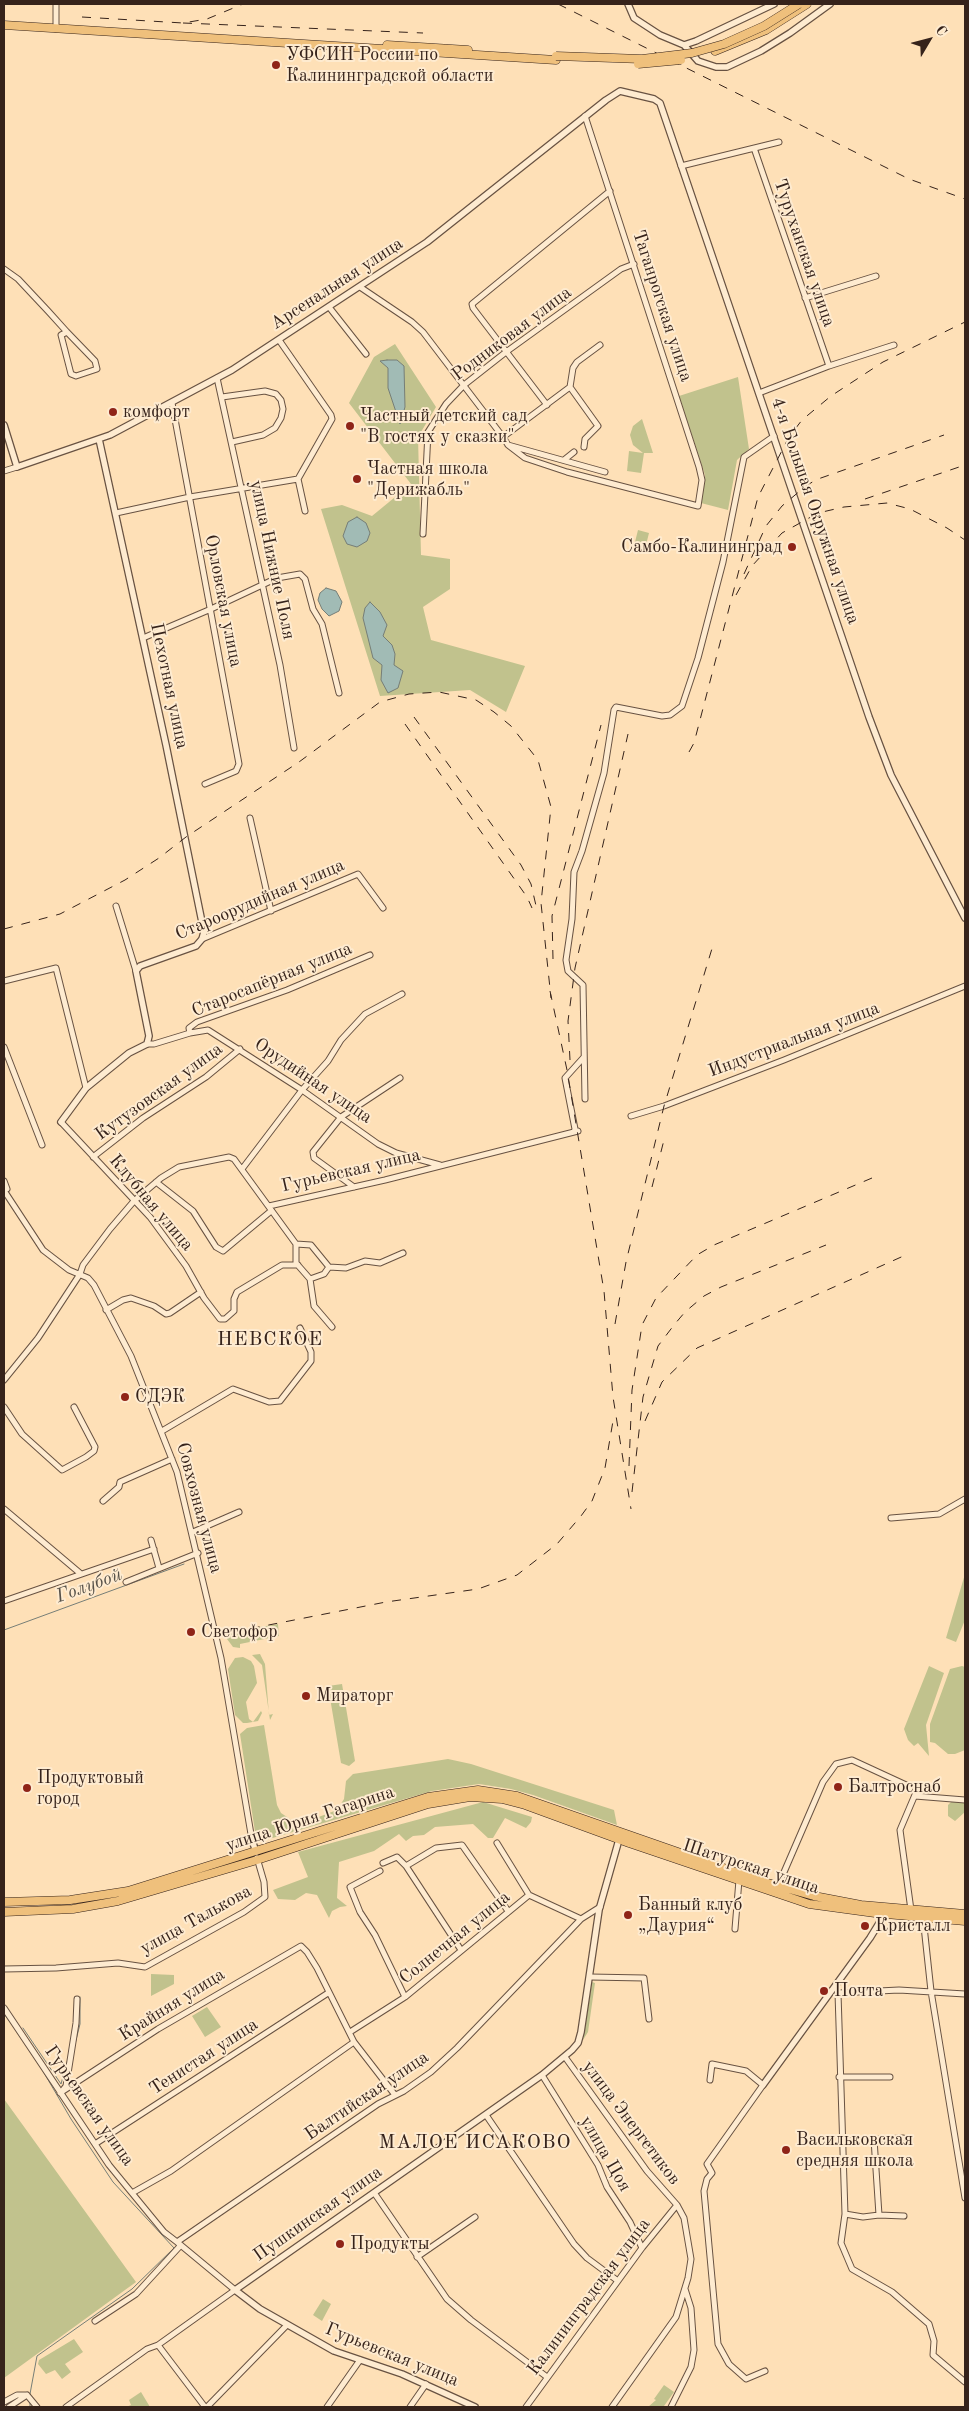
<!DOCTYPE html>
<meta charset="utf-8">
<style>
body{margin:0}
#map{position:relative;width:969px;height:2411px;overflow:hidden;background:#fee0b7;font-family:"Old Standard TT",serif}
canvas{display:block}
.frame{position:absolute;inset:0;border:5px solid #36231b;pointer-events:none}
.north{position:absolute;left:904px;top:15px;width:50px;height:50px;-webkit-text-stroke:4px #feebd0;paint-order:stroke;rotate:53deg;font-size:14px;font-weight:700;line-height:20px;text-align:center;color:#36231b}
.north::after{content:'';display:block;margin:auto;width:18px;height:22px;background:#36231b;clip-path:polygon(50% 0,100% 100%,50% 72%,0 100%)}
</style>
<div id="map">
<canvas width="969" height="2411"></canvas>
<div class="frame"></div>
<div class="north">С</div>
</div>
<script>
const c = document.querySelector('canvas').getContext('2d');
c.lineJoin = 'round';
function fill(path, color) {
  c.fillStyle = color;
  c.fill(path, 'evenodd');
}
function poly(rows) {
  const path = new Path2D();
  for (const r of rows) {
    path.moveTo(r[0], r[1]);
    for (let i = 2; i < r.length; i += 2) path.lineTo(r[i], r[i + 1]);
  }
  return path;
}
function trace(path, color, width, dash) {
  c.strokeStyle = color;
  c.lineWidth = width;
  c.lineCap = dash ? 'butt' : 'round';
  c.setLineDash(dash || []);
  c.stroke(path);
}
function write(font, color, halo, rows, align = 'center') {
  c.font = font + ' "Old Standard TT",serif';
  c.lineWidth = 4;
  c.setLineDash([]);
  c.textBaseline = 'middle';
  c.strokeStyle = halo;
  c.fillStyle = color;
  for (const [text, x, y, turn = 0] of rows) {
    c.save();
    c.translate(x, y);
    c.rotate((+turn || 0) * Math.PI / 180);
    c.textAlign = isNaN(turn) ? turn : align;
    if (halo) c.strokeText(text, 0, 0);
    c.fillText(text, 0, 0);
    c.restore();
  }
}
fill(poly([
 [395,344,436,407,418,437,421,555,450,559,450,589,423,607,431,640,525,666,506,712,470,690,380,696,321,509,342,505,372,516,411,484,349,403,374,357],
 [738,377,749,449,737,460,728,510,701,503,705,475,679,396],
 [642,419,653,453,644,453,641,473,627,471,629,451,643,453,633,445,630,435,633,426],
 [638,530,649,533,644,553,633,550],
 [965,1574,965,1620,956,1642,946,1638],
 [278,1624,279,1636,240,1644,240,1648,233,1647,227,1639,226,1628,232,1627,236,1631],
 [260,1654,265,1664,269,1715,273,1714,270,1720,262,1665,252,1655],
 [243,1657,251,1661,254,1666,257,1683,246,1702,249,1719,253,1722,261,1711,262,1713,258,1721,247,1723,243,1723,235,1715,228,1669,235,1658],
 [929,1666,944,1673,926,1725,929,1756,918,1743,914,1746,908,1740,904,1729],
 [962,1666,965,1667,965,1750,955,1754,948,1754,935,1743,930,1742,930,1724,950,1669],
 [342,1684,355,1761,349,1766,341,1763,328,1686],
 [264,1725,277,1805,281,1813,293,1821,308,1821,337,1810,344,1799,346,1781,353,1774,448,1759,471,1764,614,1810,617,1825,533,1795,511,1789,479,1784,432,1791,259,1842,256,1838,240,1734,247,1728],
 [952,1801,965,1802,965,1812,955,1821,948,1816,948,1805],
 [483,1802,532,1817,531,1822,526,1828,505,1818,493,1838,488,1838,473,1824,435,1827,424,1835,413,1836,406,1841,399,1834,374,1851,339,1862,337,1898,347,1906,340,1907,332,1911,329,1918,317,1895,306,1893,295,1900,278,1899,273,1890,308,1877,298,1852],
 [151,1974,174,1975,174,1984,151,1996],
 [592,1982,595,1983,588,2032,583,2040],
 [207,2007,221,2027,205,2037,192,2016],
 [4,2099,136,2282,4,2378],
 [323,2299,331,2304,322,2321,313,2315],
 [74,2339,83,2352,65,2364,71,2372,62,2379,55,2370,46,2374,38,2364,39,2360],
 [664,2385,674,2392,664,2406,648,2407,656,2400,654,2399],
 [141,2392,150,2407,126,2407,131,2405,129,2400]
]), '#c1c28d');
const water = poly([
 [387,360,397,360,404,366,405,407,400,424,388,388,388,368,380,361,387,360],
 [357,517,366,523,370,533,367,541,357,547,347,544,343,536,348,522,357,517],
 [326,588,336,591,342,602,339,611,329,616,322,609,318,600,320,593,326,588],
 [370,602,380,612,387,625,383,636,392,645,395,654,394,665,403,671,398,688,388,693,381,680,382,665,373,658,363,618,365,608,370,602]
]);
fill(water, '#a1bbb5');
trace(water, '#767e77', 1);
trace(poly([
 [4,1630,184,1564],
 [4,2014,17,2031],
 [23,2028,61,2084,68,2059],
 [75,2044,80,2024,80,1997],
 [30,2394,37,2356,132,2289,174,2248,113,2182,71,2119,40,2066],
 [30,2407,30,2401]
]), '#767e77', 1);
const minor = poly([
 [56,4,56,29],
 [754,148,829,366,759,393],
 [681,166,779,142],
 [4,269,18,279,48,311,67,332,95,361,97,369,76,376,71,374,61,335,67,332],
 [360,287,412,322,423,332,503,437,570,387,598,426,585,439,584,447],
 [805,298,876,276],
 [329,307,366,354],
 [279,340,331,415,332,419,298,479,305,511],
 [829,366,894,345],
 [217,378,280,665,294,748],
 [570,387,573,368,577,362,600,345],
 [222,397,265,391,276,394,281,400,283,409,281,418,275,428,263,435,232,442],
 [172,403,239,764,236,771,205,784],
 [547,405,473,308,472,304,610,191],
 [503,437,508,445,605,472],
 [508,445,525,458,567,472,698,506,702,480,699,467,585,116],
 [564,460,574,452],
 [4,471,17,467],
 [116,513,190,497,298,479],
 [423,534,428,432,446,404,464,385,506,352,621,269,634,264],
 [143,638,211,609,277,578,300,574,305,579,313,609,322,624,339,693],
 [250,818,271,911],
 [116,906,136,971],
 [202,939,358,874,383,908],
 [4,981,56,968,86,1088],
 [190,1033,189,1028,197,1022,287,990,370,955],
 [147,1044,154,1044,190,1033,208,1030,302,1090,378,1144,396,1153,440,1165],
 [4,1047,42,1145],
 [585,1099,583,985,568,971,566,960,572,919,574,872,582,851,604,773,614,710,616,707,662,716,670,715,682,706,698,658,723,562,744,457,774,436],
 [631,1116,664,1106,784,1060,965,986],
 [61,1122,150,1217,186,1266,204,1298,220,1319,225,1319,234,1311,234,1299,237,1292,282,1265,298,1265],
 [574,1132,575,1129,565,1078,584,1057],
 [93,1157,143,1118,206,1077,240,1049],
 [242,1169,302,1090,328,1061,341,1040,365,1014,402,994],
 [4,1181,7,1189],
 [156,1182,193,1211,216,1247,223,1251,271,1211],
 [354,1187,314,1158,313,1152,341,1117,400,1078],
 [5,1192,43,1250,69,1270,88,1278,94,1285,131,1356,177,1472,221,1658,252,1840],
 [269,1206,385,1180,578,1131],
 [296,1244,296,1263,310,1279],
 [329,1267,324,1274,310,1279,314,1306,332,1327],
 [106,1310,123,1300,131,1298,154,1306,166,1314,170,1313,201,1292],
 [4,1380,38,1338,80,1274,83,1265,110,1229,134,1201,161,1178,179,1167,229,1157,234,1159,296,1244,311,1245,329,1267,346,1268,365,1261,380,1263,403,1253],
 [4,1407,22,1434,62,1470,86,1457,94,1451,95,1447,74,1407],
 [162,1431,233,1389,269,1402,280,1401,311,1361,311,1352,300,1328],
 [103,1501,119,1487,120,1482,172,1459],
 [4,1509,81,1574],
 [891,1518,939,1514,965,1499],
 [193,1532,239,1512],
 [151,1540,159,1568],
 [126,1582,198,1553],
 [4,1601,154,1549],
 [915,1796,965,1800],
 [497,1843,529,1895],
 [383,1863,397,1857,406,1866,461,1950],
 [406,1866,436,1848,462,1845,508,1911],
 [380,1871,350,1887,360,1912,375,1935,405,1997],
 [778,1886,823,1782,836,1764,852,1760,917,1790,900,1830,911,1910],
 [923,1917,931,1991,965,2198],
 [735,1929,739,1880],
 [4,1969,56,1968,118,1963,145,1967,244,1912,265,1897,264,1882,257,1858],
 [590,1977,644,1978,649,2019],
 [965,1994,899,1990,838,1993,845,2214,841,2243,852,2269,892,2292,929,2324,934,2341,933,2355,965,2382],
 [4,2008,109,2165,164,2232,177,2242,378,2104,404,2091,431,2072,457,2048,581,1919,600,1907],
 [350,2032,405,1997,529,1895,581,1919],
 [565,2057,647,2171,677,2205,684,2218,691,2259,688,2278,676,2317,612,2407],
 [542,2075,598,2165,607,2187,630,2222,642,2248],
 [839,2077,890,2077],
 [710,2080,712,2064,746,2071,763,2085,707,2164,712,2173,707,2179,704,2191,718,2344,729,2364,746,2379,765,2371],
 [62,2091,66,2086,76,2023,77,1999],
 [60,2093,158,2029,301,1946,307,1952,317,1968,354,2042,395,2095],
 [486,2115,574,2244,587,2258,618,2281],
 [874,2139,879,2215],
 [843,2141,903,2138],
 [95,2144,328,1993],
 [132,2193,171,2171,354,2042],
 [375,2194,447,2299,471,2320,547,2377],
 [845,2214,863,2217,879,2215,904,2216],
 [417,2257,475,2217],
 [95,2321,136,2294,181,2245],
 [158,2345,205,2407],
 [4,2402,17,2395,27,2395],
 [9,2407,27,2395,37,2407],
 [66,2407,147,2349,158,2345,235,2290,177,2242],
 [207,2407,287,2325],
 [327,2407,360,2360],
 [410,2407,426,2384],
 [526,2407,642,2248,677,2205],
 [671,2407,691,2367,694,2350,691,2308,685,2289]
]);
const tertiary = poly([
 [628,4,634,18,660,35,684,45,696,41,774,4],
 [684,45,698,61,716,67,727,67,761,51,790,33,830,4],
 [4,425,17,467,110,435,232,370,427,242,606,100,620,91,654,99,660,103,869,717,891,775,965,918],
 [61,1122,86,1088,129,1053,147,1044,149,1036,136,971,140,966,196,946,202,939,204,932,166,745,99,439],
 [252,1840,256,1852],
 [763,2085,870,1938,886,1912],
 [475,2407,402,2374,334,2351,260,2309,235,2290,542,2075,572,2050,578,2043,581,2032,599,1910,620,1836]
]);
const primary = poly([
 [4,25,556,60],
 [387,45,468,50],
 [715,51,766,30,807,4],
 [4,1902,70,1900,128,1891,428,1797,478,1790,517,1796,761,1881,814,1896,861,1905,965,1914],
 [4,1912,73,1909,118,1901,257,1860,428,1804,470,1797,502,1799,525,1805,629,1843,809,1904,875,1913,965,1921]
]);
trace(minor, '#685242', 7);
trace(tertiary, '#685242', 8);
trace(primary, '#36231b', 9);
trace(minor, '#feebd0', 5);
trace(tertiary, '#feebd0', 5.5);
trace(primary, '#efc07c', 8);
trace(poly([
 [558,4,909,179,965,199],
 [82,17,183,23,207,19,243,4],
 [183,23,423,33],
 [865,499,965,465],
 [744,574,766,526,782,506,807,485,818,479,944,435],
 [736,595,752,566,782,533,818,513,844,507,887,503,910,509,947,528,965,540],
 [414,717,521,865,531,884,537,910],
 [405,724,527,897,532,908],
 [689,752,694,743,758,497,789,437,802,420,831,396,883,362,965,322],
 [4,929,60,914,125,880,159,858,186,837,299,762,380,702,409,694,439,692,476,700,494,712,511,726,538,760,551,807,541,903,551,998],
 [553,959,552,916,601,725],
 [550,991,567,1070,604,1291,613,1397,631,1509],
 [570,1060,568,1021,575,968,628,734],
 [652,1187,665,1136],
 [615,1324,626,1262,664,1106,714,942],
 [645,1421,662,1382,697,1348,908,1254],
 [629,1466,632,1390,642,1325,656,1298,697,1255,714,1245,872,1178],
 [632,1492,643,1397,658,1346,674,1325,685,1312,704,1296,721,1287,826,1245],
 [233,1632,386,1602,478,1589,517,1575,557,1544,581,1516,592,1501,605,1468,613,1421]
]), '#36231b', 1, [9, 9]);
const primaryBridge = poly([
 [556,56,642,59,692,53,724,44,764,26,799,4],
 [638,64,681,60]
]);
trace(primaryBridge, '#36231b', 9, []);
trace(primaryBridge, '#efc07c', 8);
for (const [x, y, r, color] of [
 [276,65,5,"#8f2418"],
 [113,412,5,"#8f2418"],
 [350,426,5,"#8f2418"],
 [357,479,5,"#8f2418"],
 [792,547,5,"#8f2418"],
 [125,1397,5,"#8f2418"],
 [191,1632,5,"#8f2418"],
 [306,1696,5,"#8f2418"],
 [838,1787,5,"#8f2418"],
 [27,1788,5,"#8f2418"],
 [628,1915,5,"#8f2418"],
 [865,1926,5,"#8f2418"],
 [824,1991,5,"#8f2418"],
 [786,2150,5,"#8f2418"],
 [340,2244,5,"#8f2418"]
]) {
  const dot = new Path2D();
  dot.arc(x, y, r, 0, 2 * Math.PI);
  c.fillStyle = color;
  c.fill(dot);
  trace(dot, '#feebd0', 2);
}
write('18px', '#36231b', '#feebd0', [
 ["УФСИН России по",286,55],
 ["Калининградской области",286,76],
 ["комфорт",123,412],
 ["Частный детский сад",360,416],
 ["\"В гостях у сказки\"",360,437],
 ["Частная школа",367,469],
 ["\"Дерижабль\"",367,490],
 ["Самбо-Калининград",782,547,"right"],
 ["СДЭК",135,1397],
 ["Светофор",201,1632],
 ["Мираторг",316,1696],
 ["Продуктовый",37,1778],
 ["город",37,1799],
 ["Балтроснаб",848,1787],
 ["Банный клуб",638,1905],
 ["„Даурия“",638,1926],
 ["Кристалл",875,1926],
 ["Почта",834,1991],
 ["Васильковская",796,2140],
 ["средняя школа",796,2161],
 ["Продукты",350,2244]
], 'left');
write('18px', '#36231b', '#feebd0', [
 ["Туруханская улица",804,253,71],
 ["Арсенальная улица",337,284,-33],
 ["Таганрогская улица",662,306,72],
 ["Родниковая улица",512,334,-37],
 ["4-я Большая Окружная улица",815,511,71],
 ["улица Нижние Поля",272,560,78],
 ["Орловская улица",223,601,79],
 ["Пехотная улица",169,686,78],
 ["Староорудийная улица",260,900,-23],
 ["Старосапёрная улица",272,980,-22],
 ["Индустриальная улица",794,1040,-21],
 ["Орудийная улица",313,1081,34],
 ["Кутузовская улица",159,1092,-36],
 ["Гурьевская улица",351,1171,-13],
 ["Клубная улица",151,1203,50],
 ["Совхозная улица",199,1508,75],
 ["улица Юрия Гагарина",310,1819,-18],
 ["Шатурская улица",751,1867,18],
 ["улица Талькова",196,1920,-29],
 ["Солнечная улица",455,1938,-39],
 ["Крайняя улица",172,2005,-32],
 ["Тенистая улица",204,2057,-33],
 ["Балтийская улица",367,2096,-34],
 ["Гурьевская улица",89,2106,55],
 ["улица Энергетиков",631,2123,53],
 ["улица Цоя",605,2154,60],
 ["Пушкинская улица",318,2214,-35],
 ["Калининградская улица",589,2297,-53],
 ["Гурьевская улица",392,2355,22]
]);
write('italic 19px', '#565149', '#feebd0', [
 ["Голубой",89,1586,-20]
]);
c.letterSpacing = '1px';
write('20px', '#36231b', '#feebd0', [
 ["НЕВСКОЕ",270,1340],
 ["МАЛОЕ ИСАКОВО",475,2143]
]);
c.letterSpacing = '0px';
</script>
